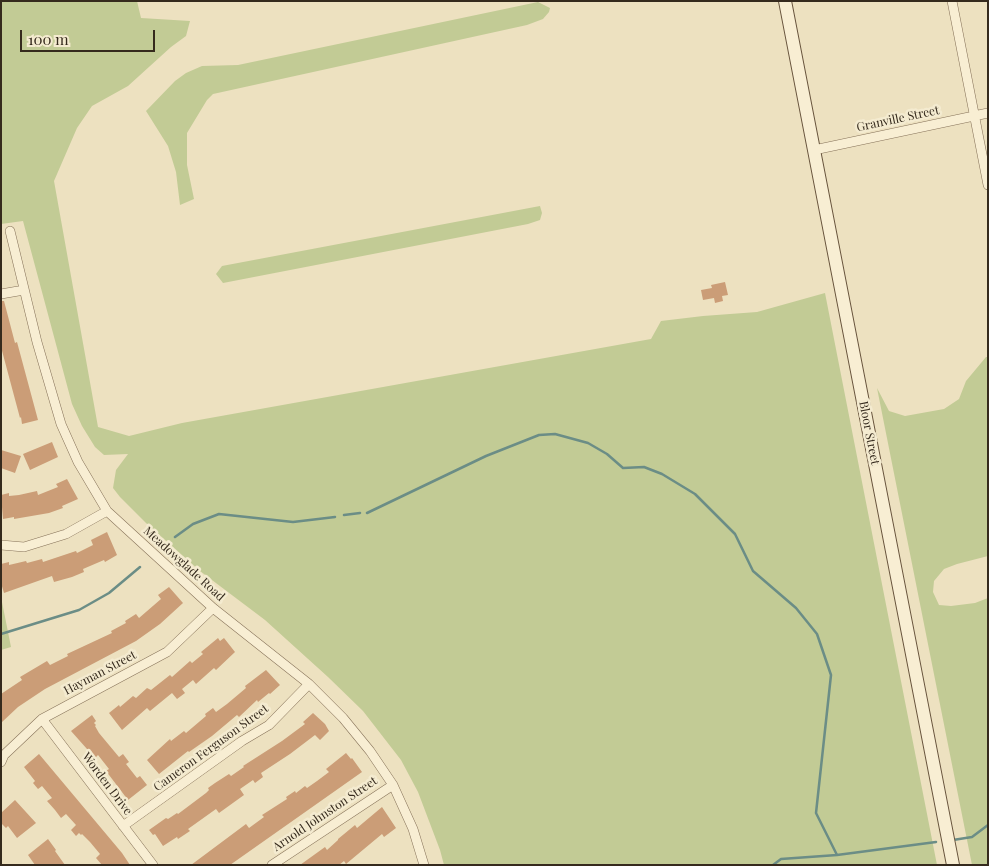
<!DOCTYPE html>
<style>
body{margin:0}
#map{position:relative;width:989px;height:866px;overflow:hidden;background:#ede1c0;font-family:"Playfair Display",serif}
canvas{display:block}
.frame{position:absolute;inset:0;border:2px solid #352a1d;pointer-events:none}
.scale{position:absolute;left:20px;top:30px;width:135px;height:22px;box-sizing:border-box;border:2px solid #352a1d;border-top:0;padding-left:6px;font-size:15px;line-height:18px;white-space:nowrap;color:#352a1d;-webkit-text-stroke:4px #f4ebd0;paint-order:stroke}
</style>
<div id="map">
<canvas width="989" height="866"></canvas>
<div class="frame"></div>
<div class="scale">100 m</div>
</div>
<script>
const c = document.querySelector('canvas').getContext('2d');
c.lineJoin = 'round';
function fill(path, color) {
  c.fillStyle = color;
  c.fill(path, 'evenodd');
}
function poly(rows) {
  const path = new Path2D();
  for (const r of rows) {
    path.moveTo(r[0], r[1]);
    for (let i = 2; i < r.length; i += 2) path.lineTo(r[i], r[i + 1]);
  }
  return path;
}
function trace(path, color, width, dash) {
  c.strokeStyle = color;
  c.lineWidth = width;
  c.lineCap = dash ? 'butt' : 'round';
  c.setLineDash(dash || []);
  c.stroke(path);
}
function write(font, color, halo, rows, align = 'center') {
  c.font = font + ' "Playfair Display",serif';
  c.lineWidth = 5;
  c.setLineDash([]);
  c.textBaseline = 'middle';
  c.strokeStyle = halo;
  c.fillStyle = color;
  for (const [text, x, y, turn = 0] of rows) {
    c.save();
    c.translate(x, y);
    c.rotate((+turn || 0) * Math.PI / 180);
    c.textAlign = isNaN(turn) ? turn : align;
    if (halo) c.strokeText(text, 0, 0);
    c.fillText(text, 0, 0);
    c.restore();
  }
}
fill(poly([
 [1,1,137,1,141,18,190,21,186,36,171,47,128,86,92,106,77,128,54,181,98,427,129,436,182,423,651,339,661,321,703,316,757,312,825,293,937,865,444,865,440,850,418,792,401,760,363,711,328,677,265,620,200,571,146,523,120,497,113,488,116,470,128,454,104,455,95,447,82,426,72,404,23,221,1,224],
 [538,2,550,8,549,12,543,19,527,25,213,94,207,100,187,133,187,165,194,199,180,205,176,172,168,146,146,111,175,81,186,73,202,66,238,65],
 [540,206,542,213,540,220,528,224,223,283,216,274,222,266],
 [986,357,988,357,988,556,957,564,944,569,934,581,933,592,939,605,951,606,975,603,988,598,988,865,972,865,877,388,889,411,905,416,944,409,959,399,966,381],
 [1,597,11,647,1,650]
]), '#c2cb95');
trace(poly([
 [367,513,486,456,539,435,555,434,588,443,607,454,623,468,644,467,662,474,695,494,735,534,753,571,796,608,817,634,831,675,816,813,837,855],
 [344,515,360,513],
 [175,537,193,524,219,514,293,522,335,517],
 [1,634,79,610,109,593,140,567],
 [953,840,972,837,988,825],
 [773,865,781,859,837,855,936,842]
]), '#6b8d86', 2.5);
fill(poly([
 [725,282,728,295,722,296,723,301,715,303,714,298,703,300,701,290,712,288,711,285],
 [1,301,4,301,15,343,17,342,38,420,22,424,21,417,20,418,1,347],
 [52,442,58,457,30,470,23,454],
 [1,450,21,456,15,473,1,468],
 [67,479,78,499,62,506,63,508,49,513,14,519,14,517,3,519,1,495,9,493,9,496,19,495,37,491,38,495,58,487,56,484],
 [107,532,117,555,105,562,104,560,83,569,84,572,72,577,54,582,52,576,4,593,1,583,1,564,9,562,9,565,26,561,27,563,42,559,43,562,76,551,77,553,93,545,91,540],
 [169,587,183,603,160,624,136,641,45,689,18,707,1,723,1,694,22,680,20,677,47,661,50,665,68,656,67,654,112,633,111,631,126,623,125,621,136,614,139,618,161,599,158,595],
 [218,638,220,641,224,638,235,652,216,670,214,668,196,684,193,680,182,689,185,693,177,699,172,693,150,711,147,708,122,730,109,713,119,705,120,707,133,696,136,698,147,688,151,690,170,675,172,677,190,661,192,663,203,654,201,652],
 [266,670,280,685,270,694,269,693,258,702,257,700,239,717,237,715,212,736,189,752,188,751,159,774,147,760,170,739,171,741,184,731,186,733,206,716,205,714,213,708,216,712,227,704,246,688,245,686],
 [313,713,325,724,329,731,320,740,315,735,290,754,261,773,263,777,255,783,253,780,240,789,244,795,219,813,216,809,188,829,190,831,178,839,177,837,163,846,155,834,153,835,149,830,166,818,168,819,177,813,178,814,206,793,209,790,208,788,215,783,229,774,231,776,244,767,243,766,282,741,305,724,303,722],
 [92,715,96,721,94,723,96,725,95,726,99,733,119,757,123,754,129,762,126,764,137,778,140,776,147,785,128,800,106,771,109,769,98,755,95,758,71,731],
 [346,753,351,759,352,758,362,772,230,865,191,865,246,824,249,828,264,817,262,815,287,799,286,797,295,791,296,793,305,786,307,788,317,781,329,772,326,769],
 [39,754,122,853,130,865,102,865,96,858,100,854,90,842,82,834,81,835,79,833,76,836,71,830,76,825,66,814,61,818,55,810,47,801,52,798,42,786,38,789,33,783,35,781,24,767],
 [15,800,36,823,17,838,8,826,6,828,1,823,1,813],
 [382,807,396,828,384,837,382,834,346,864,344,861,339,865,300,865,325,847,327,850,338,840,338,839,355,825,357,828],
 [48,839,56,850,55,851,65,865,35,865,28,855]
]), '#cb9d77');
const street = poly([
 [952,1,988,185],
 [814,150,988,113],
 [10,231,37,342,61,424,78,462,107,511,213,608,309,684,343,718,370,751,393,785,413,829,424,865],
 [1,294,24,290],
 [1,545,24,547,66,534,107,511],
 [42,719,153,865],
 [1,762,4,755,42,719,167,652,213,608],
 [123,826,242,741,269,725,309,684],
 [272,865,393,785]
]);
const secondary = poly([
 [785,1,953,865]
]);
trace(street, '#867259', 10);
trace(secondary, '#67533c', 14);
trace(street, '#f8eed3', 9);
trace(secondary, '#f8eed3', 12);
write('12px', '#352a1d', '#f4ebd0', [
 ["Granville Street",898,119,-12],
 ["Bloor Street",869,433,79],
 ["Meadowglade Road",184,564,42],
 ["Hayman Street",100,673,-28],
 ["Cameron Ferguson Street",211,748,-36],
 ["Worden Drive",107,784,53],
 ["Arnold Johnston Street",325,814,-34]
]);
</script>
